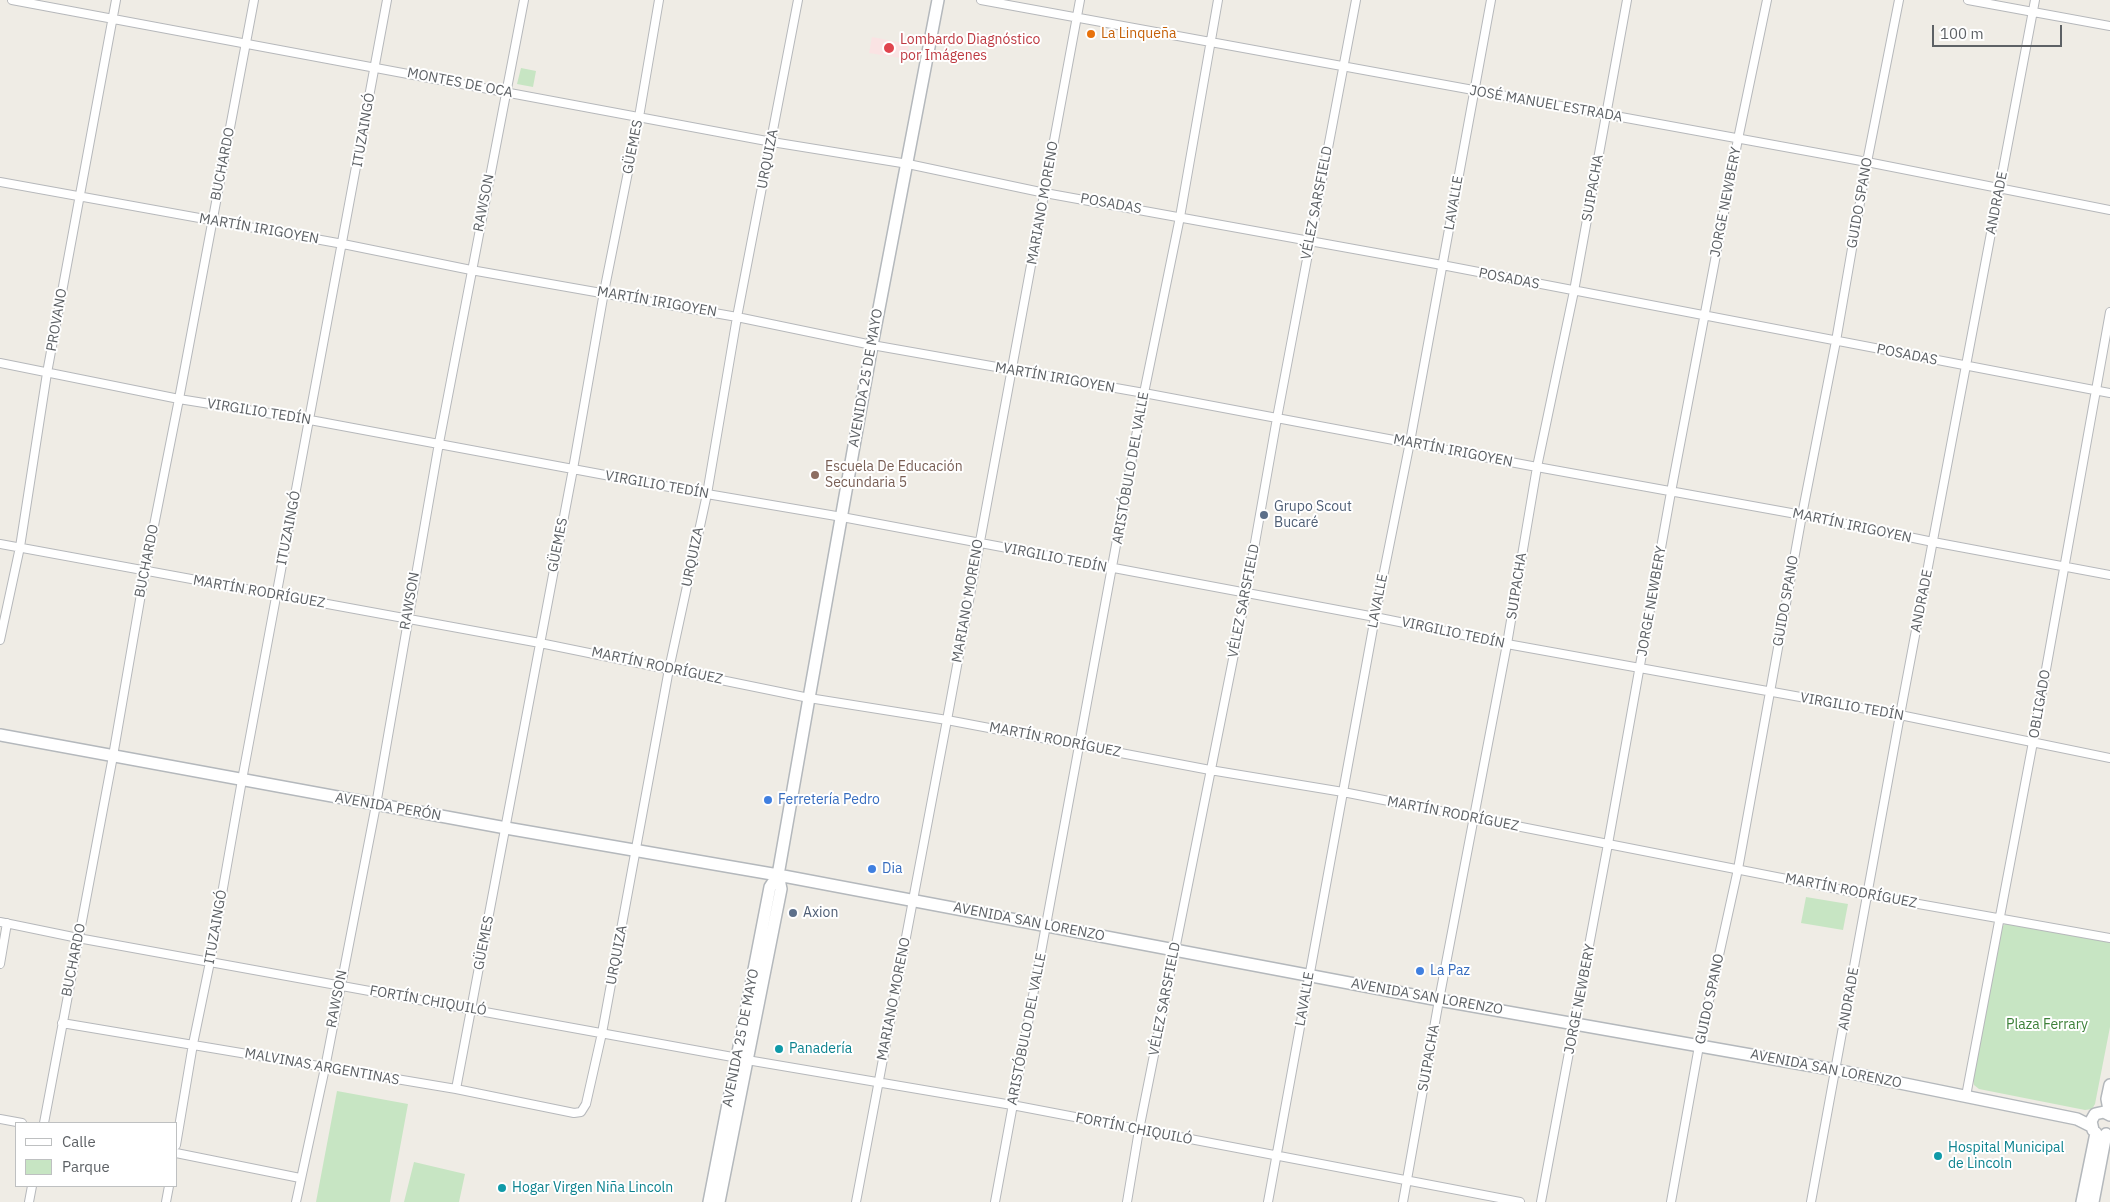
<!DOCTYPE html>
<meta charset="utf-8">
<style>
body{margin:0}
#map{position:relative;width:2110px;height:1202px;overflow:hidden;background:#efece5;font-family:"IBM Plex Sans",sans-serif}
canvas{display:block}
.legend{position:absolute;left:15px;top:1122px;width:162px;height:65px;box-sizing:border-box;background:#fff;border:1px solid #bec0c1;margin:0;padding:6px 9px;list-style:none;font-size:15px;color:#5d6165}
.legend li{display:flex;align-items:center;gap:10px;height:25px}
.legend b{width:25px;border:1px solid #bec0c1}
.scale{position:absolute;left:1932px;top:25px;width:130px;height:22px;box-sizing:border-box;border:2px solid #5d6165;border-top:0;padding-left:6px;font-size:15px;line-height:18px;white-space:nowrap;color:#5d6165;-webkit-text-stroke:4px #fff;paint-order:stroke}
</style>
<div id="map">
<canvas width="2110" height="1202"></canvas>
<ul class="legend">
<li><b style="height:6px;background:#fff"></b>Calle</li>
<li><b style="height:14px;background:#c7e5c3"></b>Parque</li>
</ul>
<div class="scale">100 m</div>
</div>
<script>
const c = document.querySelector('canvas').getContext('2d');
c.lineJoin = 'round';
function fill(path, color) {
  c.fillStyle = color;
  c.fill(path, 'evenodd');
}
function poly(rows) {
  const path = new Path2D();
  for (const r of rows) {
    path.moveTo(r[0], r[1]);
    for (let i = 2; i < r.length; i += 2) path.lineTo(r[i], r[i + 1]);
  }
  return path;
}
function trace(path, color, width, dash) {
  c.strokeStyle = color;
  c.lineWidth = width;
  c.lineCap = dash ? 'butt' : 'round';
  c.setLineDash(dash || []);
  c.stroke(path);
}
function write(font, color, halo, rows, align = 'center') {
  c.font = font + ' "IBM Plex Sans",sans-serif';
  c.lineWidth = 4;
  c.setLineDash([]);
  c.textBaseline = 'middle';
  c.strokeStyle = halo;
  c.fillStyle = color;
  for (const [text, x, y, turn = 0] of rows) {
    c.save();
    c.translate(x, y);
    c.rotate((+turn || 0) * Math.PI / 180);
    c.textAlign = isNaN(turn) ? turn : align;
    if (halo) c.strokeText(text, 0, 0);
    c.fillText(text, 0, 0);
    c.restore();
  }
}
fill(poly([
 [872,37,909,44,907,59,869,53]
]), '#fae3e3');
fill(poly([
 [521,68,536,71,533,87,517,84],
 [1806,897,1848,904,1843,930,1801,923],
 [2007,923,2110,941,2110,1027,2095,1104,2092,1109,2085,1110,1979,1089,1974,1085,1973,1078,2001,927],
 [337,1091,408,1104,390,1202,316,1202],
 [414,1162,465,1174,459,1202,404,1202]
]), '#c7e5c3');
const street = poly([
 [12,0,772,142,908,164,1045,193,1442,265,2110,393],
 [981,0,1867,162,2110,210],
 [1968,0,2110,26],
 [0,182,343,244,471,270,737,317,872,345,1144,393,1537,467,1802,515,1933,542,2110,575],
 [0,363,179,399,310,420,707,494,842,517,1375,617,1507,644,1900,715,2110,758],
 [0,544,540,643,809,698,947,720,1210,770,1343,792,1868,895,2110,938],
 [0,640,20,547,47,373,116,0],
 [0,922,78,938,738,1058],
 [0,964,7,923],
 [62,1023,456,1089,574,1113,581,1112,586,1104,602,1033,669,669,707,494,737,317,798,0],
 [747,1060,1012,1105,1520,1202],
 [456,1089,573,469,604,292,639,117,659,0],
 [1966,1096,2033,742,2110,312],
 [0,1119,22,1123],
 [44,1123,113,756,145,571,179,399,254,0],
 [176,1145,193,1044,210,962,242,780,387,0],
 [176,1153,300,1178],
 [29,1202,32,1186],
 [166,1202,169,1186],
 [296,1202,325,1068,376,805,439,443,524,0],
 [856,1202,947,720,1080,0],
 [995,1202,1144,393,1180,217,1218,0],
 [1127,1202,1139,1130,1246,594,1277,418,1356,0],
 [1268,1202,1375,617,1410,442,1491,0],
 [1403,1202,1439,1000,1507,644,1537,467,1574,291,1627,0],
 [1541,1202,1608,844,1671,492,1738,139,1767,0],
 [1671,1202,1699,1046,1738,869,1802,515,1836,341,1867,162,1899,0],
 [1811,1202,1900,715,2035,0]
]);
const secondary = poly([
 [0,735,506,828,778,875,1439,1000,1836,1070,2077,1119,2091,1126],
 [2110,1115,2107,1099,2110,1085],
 [2093,1130,2091,1121,2095,1114,2104,1112,2110,1115],
 [709,1202,770,887,778,875],
 [719,1202,781,889,778,875,809,698,872,345,938,0],
 [2082,1202,2096,1133],
 [2093,1202,2106,1134]
]);
trace(street, '#b6b8bb', 10);
trace(secondary, '#b4b8bc', 14);
trace(street, '#fff', 8);
trace(secondary, '#fff', 11);
for (const [x, y, r, color] of [
 [1091,34,5,"#e8710a"],
 [889,48,6,"#e0444e"],
 [815,475,5,"#8d6e63"],
 [1264,515,5,"#5c6f8a"],
 [768,800,5,"#3f7fe0"],
 [872,869,5,"#3f7fe0"],
 [793,913,5,"#5c6f8a"],
 [1420,971,5,"#3f7fe0"],
 [779,1049,5,"#0f9aa8"],
 [1938,1156,5,"#0f9aa8"],
 [502,1188,5,"#0f9aa8"]
]) {
  const dot = new Path2D();
  dot.arc(x, y, r, 0, 2 * Math.PI);
  c.fillStyle = color;
  c.fill(dot);
  trace(dot, '#fff', 2);
}
write('14px', '#c56008', '#fff', [
 ["La Linqueña",1101,34]
], 'left');
write('14px', '#be3a42', '#fff', [
 ["Lombardo Diagnóstico",900,40],
 ["por Imágenes",900,56]
], 'left');
write('14px', '#5d6165', '#fff', [
 ["MONTES DE OCA",460,83,11],
 ["JOSÉ MANUEL ESTRADA",1546,104,10],
 ["ITUZAINGÓ",364,130,-80],
 ["GÜEMES",633,147,-79],
 ["URQUIZA",768,159,-79],
 ["BUCHARDO",223,164,-79],
 ["SUIPACHA",1593,188,-80],
 ["JORGE NEWBERY",1726,202,-79],
 ["RAWSON",484,203,-79],
 ["MARIANO MORENO",1043,203,-80],
 ["VÉLEZ SARSFIELD",1317,203,-79],
 ["LAVALLE",1454,203,-80],
 ["GUIDO SPANO",1860,203,-80],
 ["ANDRADE",1997,203,-79],
 ["POSADAS",1111,204,10],
 ["MARTÍN IRIGOYEN",259,229,10],
 ["POSADAS",1509,279,11],
 ["MARTÍN IRIGOYEN",657,302,10],
 ["PROVANO",57,320,-80],
 ["POSADAS",1907,355,11],
 ["AVENIDA 25 DE MAYO",866,378,-80],
 ["MARTÍN IRIGOYEN",1055,378,10],
 ["VIRGILIO TEDÍN",259,412,9],
 ["MARTÍN IRIGOYEN",1453,451,11],
 ["ARISTÓBULO DEL VALLE",1131,468,-80],
 ["VIRGILIO TEDÍN",657,485,10],
 ["MARTÍN IRIGOYEN",1852,526,12],
 ["ITUZAINGÓ",289,528,-79],
 ["GÜEMES",558,545,-79],
 ["URQUIZA",693,557,-78],
 ["VIRGILIO TEDÍN",1055,558,11],
 ["BUCHARDO",147,561,-79],
 ["SUIPACHA",1517,586,-81],
 ["MARTÍN RODRÍGUEZ",259,592,10],
 ["RAWSON",410,601,-80],
 ["MARIANO MORENO",968,601,-80],
 ["VÉLEZ SARSFIELD",1244,601,-79],
 ["LAVALLE",1378,601,-79],
 ["JORGE NEWBERY",1652,601,-80],
 ["GUIDO SPANO",1786,601,-80],
 ["ANDRADE",1922,601,-79],
 ["VIRGILIO TEDÍN",1453,633,12],
 ["MARTÍN RODRÍGUEZ",657,666,12],
 ["OBLIGADO",2040,704,-80],
 ["VIRGILIO TEDÍN",1852,707,10],
 ["MARTÍN RODRÍGUEZ",1055,740,11],
 ["AVENIDA PERÓN",388,807,10],
 ["MARTÍN RODRÍGUEZ",1453,814,11],
 ["MARTÍN RODRÍGUEZ",1851,891,11],
 ["AVENIDA SAN LORENZO",1029,922,11],
 ["ITUZAINGÓ",216,927,-80],
 ["GÜEMES",484,943,-79],
 ["URQUIZA",617,955,-79],
 ["BUCHARDO",74,960,-79],
 ["AVENIDA SAN LORENZO",1427,997,10],
 ["RAWSON",337,999,-79],
 ["MARIANO MORENO",894,999,-79],
 ["VÉLEZ SARSFIELD",1165,999,-79],
 ["LAVALLE",1305,999,-80],
 ["JORGE NEWBERY",1580,999,-79],
 ["GUIDO SPANO",1710,999,-78],
 ["ANDRADE",1849,999,-80],
 ["FORTÍN CHIQUILÓ",428,1001,10],
 ["ARISTÓBULO DEL VALLE",1027,1029,-79],
 ["AVENIDA 25 DE MAYO",741,1038,-79],
 ["SUIPACHA",1429,1058,-80],
 ["MALVINAS ARGENTINAS",322,1067,10],
 ["AVENIDA SAN LORENZO",1826,1069,11],
 ["FORTÍN CHIQUILÓ",1134,1129,11]
]);
write('14px', '#785e54', '#fff', [
 ["Escuela De Educación",825,467],
 ["Secundaria 5",825,483]
], 'left');
write('14px', '#4e5e75', '#fff', [
 ["Grupo Scout",1274,507],
 ["Bucaré",1274,523],
 ["Axion",803,913]
], 'left');
write('14px', '#366cbe', '#fff', [
 ["Ferretería Pedro",778,800],
 ["Dia",882,869],
 ["La Paz",1430,971]
], 'left');
write('14px', '#3d8039', '#fff', [
 ["Plaza Ferrary",2047,1025]
]);
write('14px', '#0d838f', '#fff', [
 ["Panadería",789,1049],
 ["Hospital Municipal",1948,1148],
 ["de Lincoln",1948,1164],
 ["Hogar Virgen Niña Lincoln",512,1188]
], 'left');
</script>
